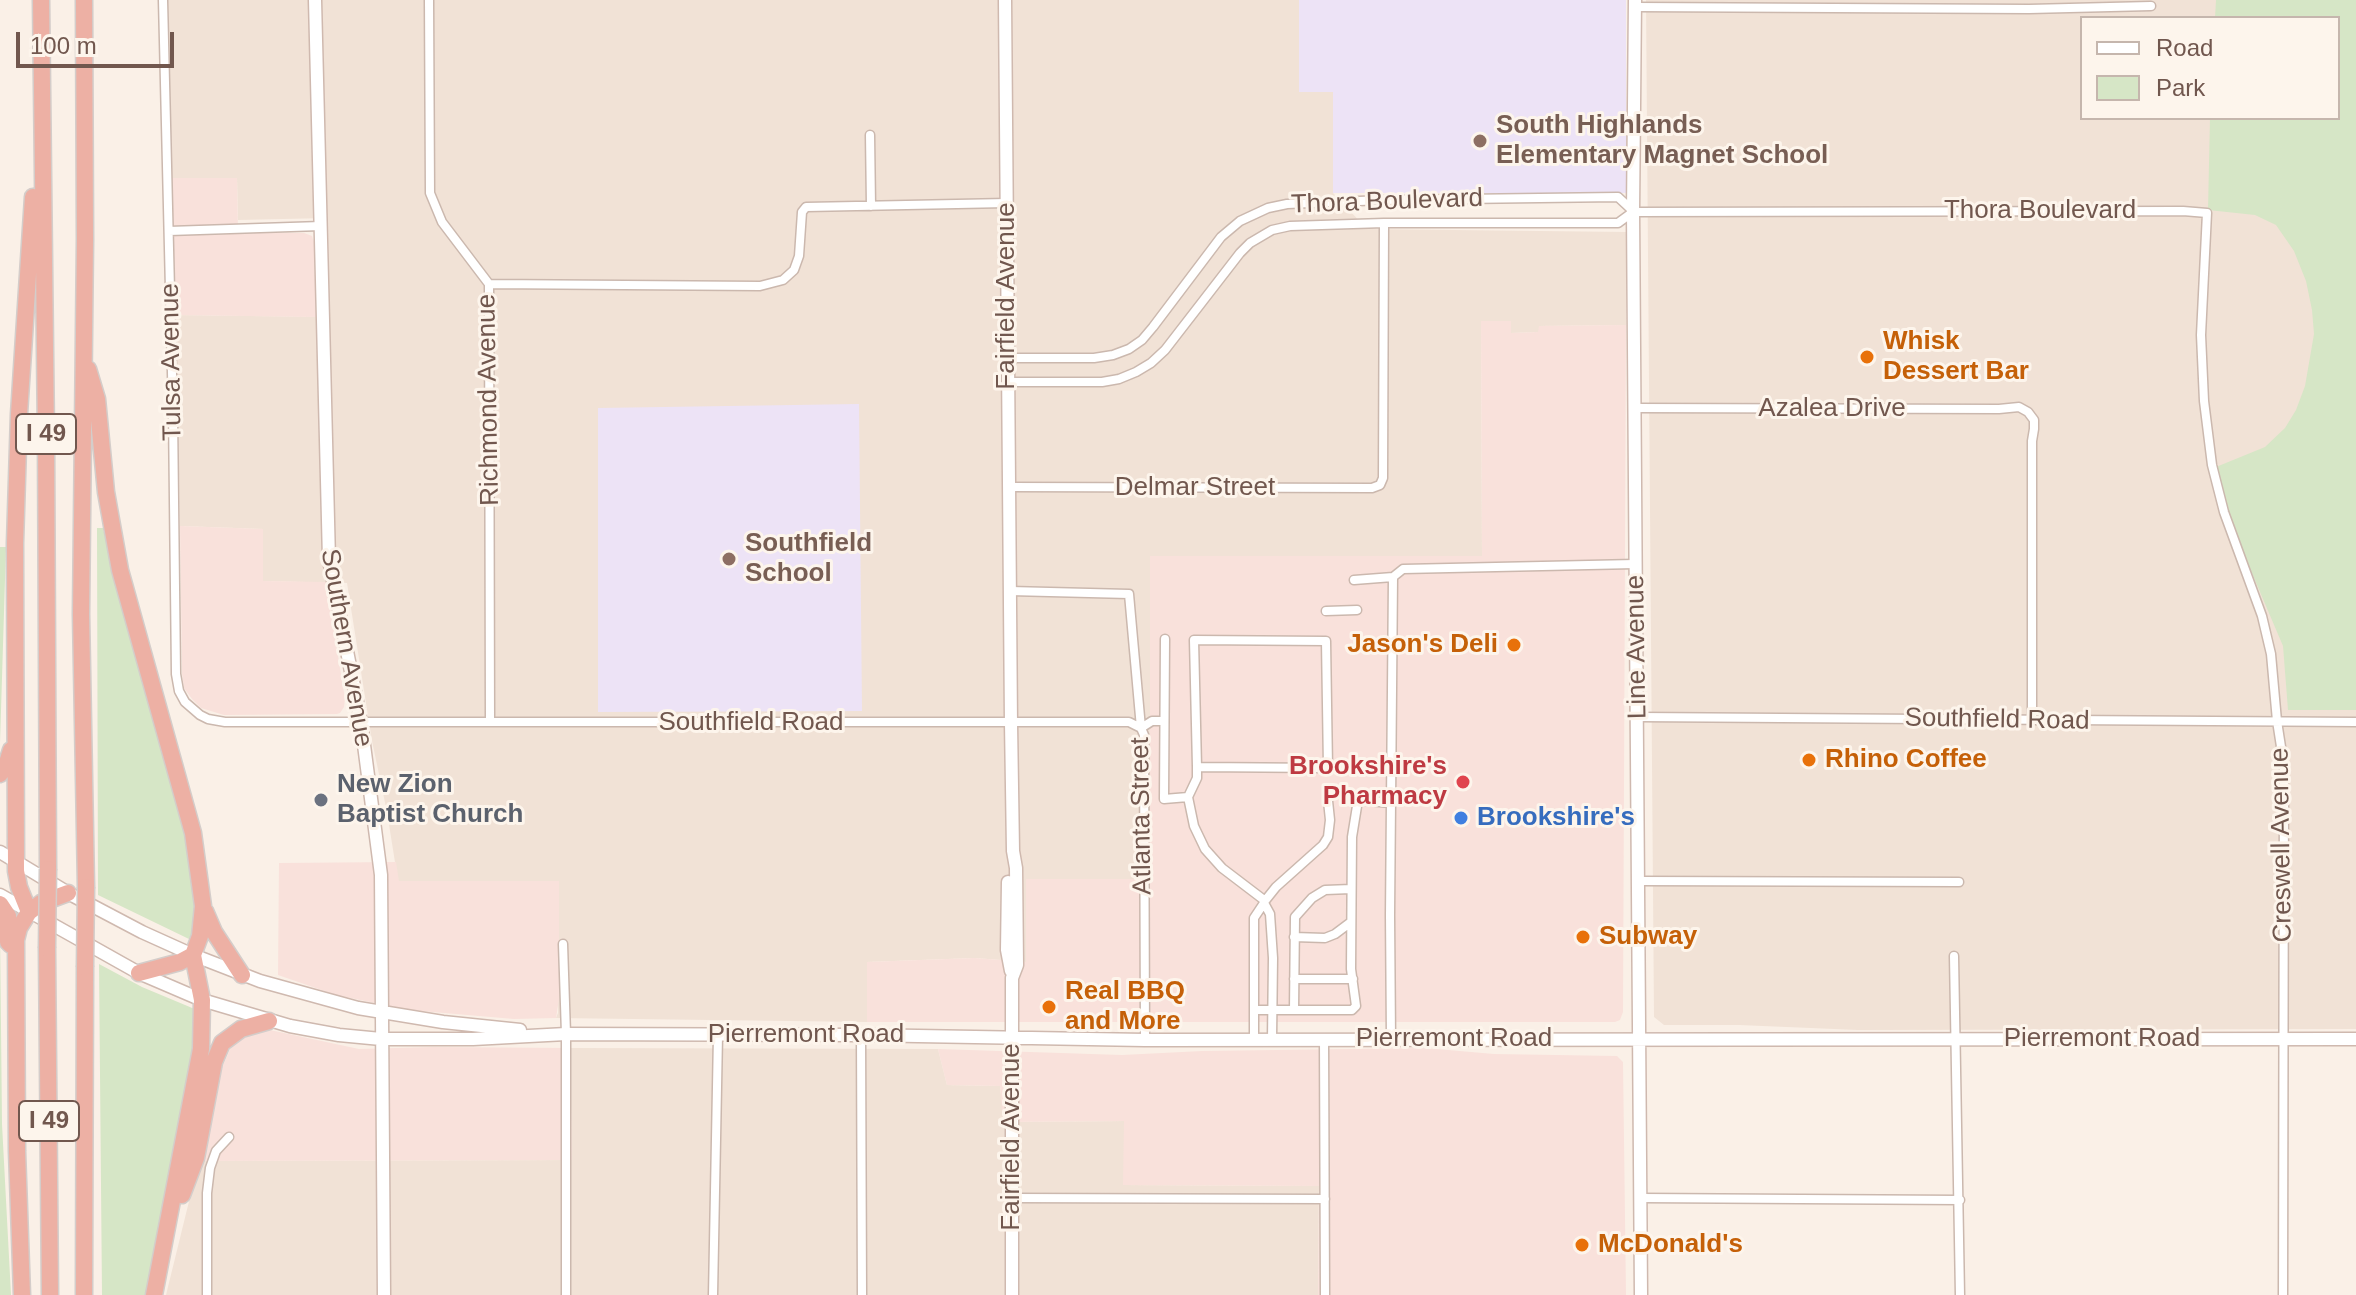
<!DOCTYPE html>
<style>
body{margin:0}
#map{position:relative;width:2356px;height:1295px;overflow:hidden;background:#faf0e7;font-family:Arial,sans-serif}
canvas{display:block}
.legend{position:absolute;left:2080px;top:16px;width:260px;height:104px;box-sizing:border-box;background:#fdf5ec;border:2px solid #c5b6ad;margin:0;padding:10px 14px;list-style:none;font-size:24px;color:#71574e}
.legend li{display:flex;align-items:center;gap:16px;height:40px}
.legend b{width:40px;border:2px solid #c5b6ad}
.scale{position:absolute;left:16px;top:32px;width:158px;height:36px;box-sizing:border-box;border:4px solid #71574e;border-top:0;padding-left:10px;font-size:24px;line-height:28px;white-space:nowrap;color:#71574e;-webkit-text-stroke:6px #fdf5ec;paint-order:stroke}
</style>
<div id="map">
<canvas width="2356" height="1295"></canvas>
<ul class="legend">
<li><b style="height:10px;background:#fff"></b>Road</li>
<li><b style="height:22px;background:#d6e6c6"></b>Park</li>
</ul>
<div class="scale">100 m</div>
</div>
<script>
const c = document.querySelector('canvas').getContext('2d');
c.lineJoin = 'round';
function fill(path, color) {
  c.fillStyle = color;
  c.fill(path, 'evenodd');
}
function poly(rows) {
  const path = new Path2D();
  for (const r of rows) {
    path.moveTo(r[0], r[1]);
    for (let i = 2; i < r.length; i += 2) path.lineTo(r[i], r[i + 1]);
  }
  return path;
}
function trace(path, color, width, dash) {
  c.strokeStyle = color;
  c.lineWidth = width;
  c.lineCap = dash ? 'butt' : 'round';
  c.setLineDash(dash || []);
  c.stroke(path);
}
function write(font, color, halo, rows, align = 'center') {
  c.font = font + ' Arial,sans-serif';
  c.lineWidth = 6;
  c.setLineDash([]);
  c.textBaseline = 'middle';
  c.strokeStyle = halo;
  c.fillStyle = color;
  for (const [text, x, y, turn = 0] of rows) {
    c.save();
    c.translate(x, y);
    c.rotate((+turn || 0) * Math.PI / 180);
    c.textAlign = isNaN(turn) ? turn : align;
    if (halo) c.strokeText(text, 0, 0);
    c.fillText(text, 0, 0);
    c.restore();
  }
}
fill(poly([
 [165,0,1299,0,1299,91,1333,92,1333,193,1367,229,1627,232,1626,325,1539,326,1539,332,1511,333,1481,321,1482,556,1150,557,1150,879,1027,879,1026,962,975,958,867,962,867,1022,556,1018,558,1013,558,881,398,881,387,812,372,741,347,583,262,581,263,529,180,526,176,315,329,317,328,218,238,220,237,179,169,178],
 [1646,0,2356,0,2356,1029,1858,1030,1739,1025,1664,1025,1654,1017],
 [2082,18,2338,18,2338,118,2082,118],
 [570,1048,938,1049,947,1085,1000,1086,1004,1122,1125,1121,1124,1185,1319,1186,1318,1295,166,1295,194,1181,202,1161,572,1160]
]), '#f1e2d6');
fill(poly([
 [169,178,237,178,238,232,304,233,312,236,314,242,316,317,176,315],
 [1481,321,1511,321,1511,333,1538,332,1539,326,1626,325,1623,1012,1620,1020,1615,1022,867,1022,867,962,975,958,1026,962,1026,879,1150,879,1150,556,1482,556],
 [180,526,263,529,263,581,326,582,345,699,344,707,340,713,337,714,224,715,201,708,192,699,184,688,182,674],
 [396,862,399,881,559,881,559,999,556,1018,514,1019,409,1010,336,995,278,975,279,863],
 [270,1030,359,1049,432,1047,570,1048,572,1160,202,1161,219,1074,232,1045,242,1036,256,1031],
 [1425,1048,1494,1054,1617,1056,1623,1062,1626,1295,1318,1295,1319,1186,1123,1185,1124,1121,1003,1122,1000,1086,947,1085,938,1049,1122,1055,1202,1051]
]), '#f9e1db');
fill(poly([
 [1299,0,1626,0,1626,193,1333,193,1333,92,1299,92],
 [859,404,862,711,598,712,598,408]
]), '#ede3f6');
fill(poly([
 [2216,0,2356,0,2356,710,2288,710,2283,646,2226,512,2216,467,2265,447,2285,428,2296,410,2305,386,2314,334,2312,310,2306,281,2294,251,2276,225,2255,215,2208,210,2210,118,2338,118,2338,18,2215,18],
 [97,528,103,528,120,597,193,862,196,899,194,929,189,939,98,895],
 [0,547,6,547,0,743],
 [0,929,2,1124,11,1295,0,1295],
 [99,964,142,987,197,1010,195,1051,149,1295,102,1295]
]), '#d6e6c6');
const street = poly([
 [163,0,173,414,176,674,179,691,185,702,200,715,208,719,225,722,1129,722,1141,728,1152,721,1164,721],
 [429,0,430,193,442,222,489,284,490,722],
 [1635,7,2029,9,2151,6],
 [870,135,871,206],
 [169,231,321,226],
 [489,284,760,286,783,280,794,270,799,256,802,212,806,207,1007,203],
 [1008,358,1094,358,1113,355,1129,349,1142,340,1153,327,1221,237,1240,221,1268,208,1287,204,1383,200,1618,197,1633,211],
 [1008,382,1102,382,1119,379,1136,372,1151,363,1165,350,1240,253,1250,243,1272,230,1290,226,1384,223,1618,223,1633,212,2183,211,2207,213,2201,335,2204,401,2212,465,2224,512,2262,616,2271,654,2277,721,2284,766,2283,1295],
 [1634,408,1999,409,2019,407,2028,412,2034,420,2034,429,2032,441,2032,720],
 [1009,487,1372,488,1380,485,1383,478,1384,223],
 [1354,580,1393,577],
 [1010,591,1129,594,1141,728,1144,735,1145,1040],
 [1326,611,1357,610],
 [1165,639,1164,799,1188,797,1197,778,1197,767,1194,640,1326,641,1328,768,1197,767],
 [1638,717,2356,722],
 [1188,797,1194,826,1205,849,1222,868,1264,900],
 [1639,881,1959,882],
 [1264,902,1276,887,1323,845,1328,837,1330,820,1328,801],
 [1294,937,1325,938,1335,934,1351,922],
 [563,944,566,1034,566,1295],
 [1954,956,1960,1295],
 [1294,979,1353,979],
 [1254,1010,1352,1010,1356,1006,1351,969,1352,837,1358,800,1390,803],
 [1294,1010,1295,917,1312,898,1325,890,1351,889],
 [861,1035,862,1295],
 [1254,1039,1254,918,1264,903,1270,914,1273,958,1272,1039],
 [1324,1039,1325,1295],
 [1391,1039,1390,915,1393,577,1403,569,1635,564],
 [1012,1198,1325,1199],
 [1641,1198,1960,1200],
 [207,1295,207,1193,210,1168,216,1151,229,1137],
 [713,1295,718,1035]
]);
const secondary = poly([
 [315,0,329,560,361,722,381,875,384,1295],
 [1005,0,1011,723,1013,851,1016,868,1017,965,1012,978,1012,1295],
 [1635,0,1633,212,1641,1295],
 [0,852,68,893,142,932,193,955,260,981,358,1008,443,1022,520,1030],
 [1008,882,1007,950,1011,971],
 [0,895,139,973,202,1000,290,1026,339,1035,381,1039,473,1039,566,1034,861,1035,1145,1040,2356,1039]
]);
const highway = poly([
 [41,0,46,436,48,869],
 [84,0,85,239,81,614,86,887],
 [88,369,97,399,106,492,120,570,193,833,203,906,200,936,193,955,180,962,139,973],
 [0,774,6,766,11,750],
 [0,904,8,916,8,942,11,945],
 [205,911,214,932,242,975],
 [29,912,19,887,16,871,15,543,19,414,33,197],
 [47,948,50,1295],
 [182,1195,196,1158,214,1062,222,1043,241,1029,269,1021],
 [22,1295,17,1151,16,940,19,928,29,912,41,903,68,893],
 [84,1295,85,967],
 [154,1295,201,1049,202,1000,193,955]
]);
trace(street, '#cbb8ae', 11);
trace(secondary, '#cfb9af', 15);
trace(highway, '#d4cdca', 19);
trace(street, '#fff', 8);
trace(secondary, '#fff', 12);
trace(highway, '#edb0a4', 16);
const highwayBridge = poly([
 [47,948,48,869],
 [85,967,86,887]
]);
trace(highwayBridge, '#d4cdca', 19, []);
trace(highwayBridge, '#edb0a4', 16);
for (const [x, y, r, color] of [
 [1480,141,8,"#8d6e63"],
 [1867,357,8,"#e8710a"],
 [729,559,8,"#8d6e63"],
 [1514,645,8,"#e8710a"],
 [1809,760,8,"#e8710a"],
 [1463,782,8,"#e0444e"],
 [321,800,8,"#6b7280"],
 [1461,818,8,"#3f7fe0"],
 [1583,937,8,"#e8710a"],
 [1049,1007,8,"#e8710a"],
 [1582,1245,8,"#e8710a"]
]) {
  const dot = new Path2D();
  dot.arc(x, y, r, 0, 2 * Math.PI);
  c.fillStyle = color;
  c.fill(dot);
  trace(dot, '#fdf5ec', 3);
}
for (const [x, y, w] of [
 [46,434,60],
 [49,1121,60]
]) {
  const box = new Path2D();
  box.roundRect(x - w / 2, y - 20, w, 40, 6);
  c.fillStyle = '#fdf5ec';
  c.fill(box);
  trace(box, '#71574e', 2);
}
write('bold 24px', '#71574e', null, [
 ["I 49",46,434],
 ["I 49",49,1121]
]);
write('bold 26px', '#785e54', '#fdf5ec', [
 ["South Highlands",1496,126],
 ["Elementary Magnet School",1496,156],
 ["Southfield",745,544],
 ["School",745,574]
], 'left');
write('26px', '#71574e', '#fdf5ec', [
 ["Thora Boulevard",1387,202,-2],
 ["Thora Boulevard",2040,211],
 ["Fairfield Avenue",1007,296,-90],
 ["Tulsa Avenue",172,362,-91],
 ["Richmond Avenue",489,400,-91],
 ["Azalea Drive",1832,409],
 ["Delmar Street",1195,488],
 ["Line Avenue",1637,647,-91],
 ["Southern Avenue",346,648,80],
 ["Southfield Road",1997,720,1],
 ["Southfield Road",751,723],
 ["Atlanta Street",1142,816,-91],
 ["Creswell Avenue",2282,845,-91],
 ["Pierremont Road",806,1035],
 ["Pierremont Road",1454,1039],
 ["Pierremont Road",2102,1039],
 ["Fairfield Avenue",1012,1137,-90]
]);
write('bold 26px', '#c56008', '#fdf5ec', [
 ["Whisk",1883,342],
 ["Dessert Bar",1883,372],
 ["Jason's Deli",1498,645,"right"],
 ["Rhino Coffee",1825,760],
 ["Subway",1599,937],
 ["Real BBQ",1065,992],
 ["and More",1065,1022],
 ["McDonald's",1598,1245]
], 'left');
write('bold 26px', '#be3a42', '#fdf5ec', [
 ["Brookshire's",1447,767],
 ["Pharmacy",1447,797]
], 'right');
write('bold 26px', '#5b616d', '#fdf5ec', [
 ["New Zion",337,785],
 ["Baptist Church",337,815]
], 'left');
write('bold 26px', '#366cbe', '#fdf5ec', [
 ["Brookshire's",1477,818]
], 'left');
</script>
